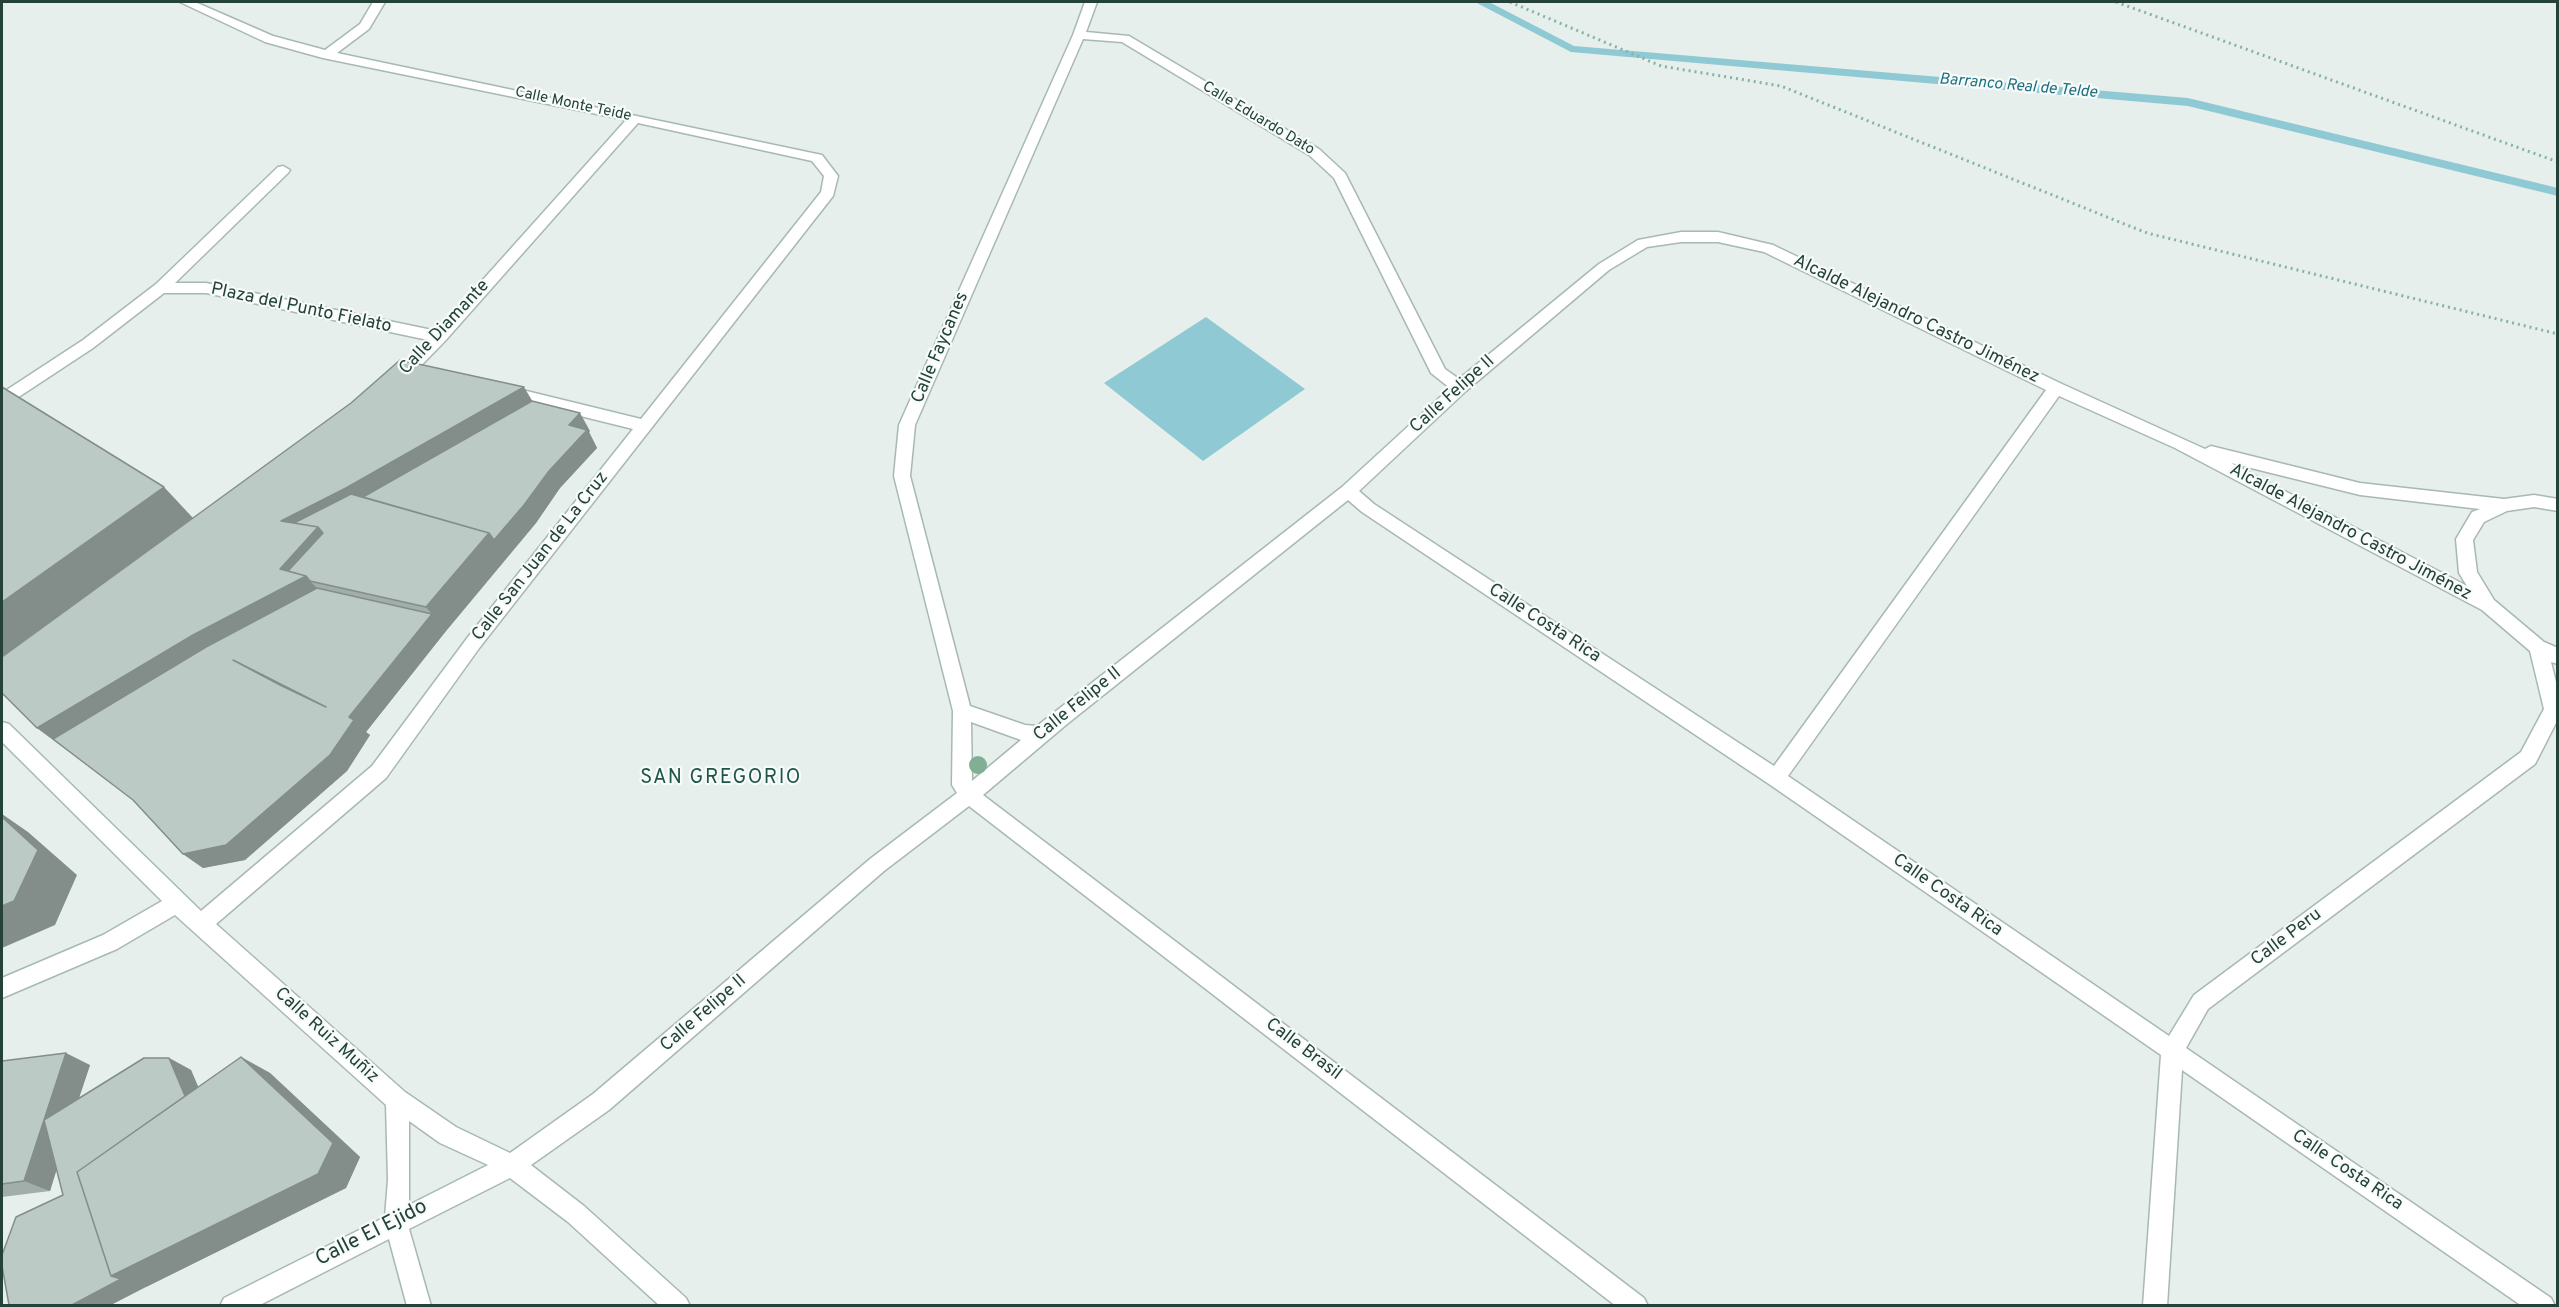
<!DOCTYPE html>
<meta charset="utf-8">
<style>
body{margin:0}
#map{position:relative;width:2559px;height:1307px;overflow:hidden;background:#e6efeb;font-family:Overpass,sans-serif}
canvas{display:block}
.frame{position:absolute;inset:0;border:3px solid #24423a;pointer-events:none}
</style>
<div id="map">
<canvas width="2559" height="1307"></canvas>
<div class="frame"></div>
</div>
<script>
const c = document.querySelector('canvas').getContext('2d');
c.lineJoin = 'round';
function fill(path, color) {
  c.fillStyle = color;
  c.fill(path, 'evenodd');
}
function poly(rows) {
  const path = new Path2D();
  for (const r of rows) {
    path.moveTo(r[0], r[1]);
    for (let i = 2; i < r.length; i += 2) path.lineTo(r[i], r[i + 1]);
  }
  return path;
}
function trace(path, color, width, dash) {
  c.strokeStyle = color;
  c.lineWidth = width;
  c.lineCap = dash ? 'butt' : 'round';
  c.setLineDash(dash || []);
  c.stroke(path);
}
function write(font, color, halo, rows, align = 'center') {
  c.font = font + ' Overpass,sans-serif';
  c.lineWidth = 4.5;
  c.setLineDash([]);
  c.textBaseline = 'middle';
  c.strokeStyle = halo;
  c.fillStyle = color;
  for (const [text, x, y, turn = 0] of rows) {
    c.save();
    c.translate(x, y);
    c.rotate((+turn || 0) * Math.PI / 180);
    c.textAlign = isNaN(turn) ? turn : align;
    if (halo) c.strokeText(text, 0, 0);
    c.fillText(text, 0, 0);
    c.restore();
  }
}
fill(poly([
 [1206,317,1305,389,1203,461,1104,383]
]), '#8ec9d4');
fill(poly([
 [1475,2,1489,2,1574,46,2188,98,2558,188,2558,196,2188,106,1571,52,1475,2]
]), '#8ec9d4');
const minor = poly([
 [180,2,195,2,273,36,325,50,360,24,373,2,385,2,369,29,337,53,817,154,822,155,838,176,833,196,480,647,386,778,216,924,405,1092,456,1127,510,1153,593,1094,870,859,957,793,952,785,953,711,894,476,899,425,1073,35,1085,2,1097,2,1086,32,1129,36,1319,149,1345,173,1445,369,1459,379,1599,264,1638,240,1681,232,1718,232,1773,245,2062,384,2205,449,2211,446,2360,483,2504,499,2534,495,2558,499,2558,511,2534,507,2507,511,2484,522,2473,540,2477,572,2494,600,2544,642,2558,648,2558,664,2551,662,2558,690,2558,719,2535,764,2208,1009,2186,1048,2551,1298,2555,1306,2522,1306,2182,1070,2167,1306,2143,1306,2161,1055,1769,784,1362,512,1348,500,1067,724,983,795,1644,1298,1648,1306,1616,1306,969,806,884,871,609,1110,531,1165,584,1206,686,1298,690,1306,660,1306,568,1222,510,1178,409,1229,431,1306,407,1306,389,1239,258,1306,220,1306,224,1298,385,1217,388,1180,386,1105,175,915,117,949,2,998,2,978,103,935,162,901,2,742,2,722,9,724,201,911,372,766,468,637,633,429,500,396,498,392,500,388,506,386,641,419,821,192,824,176,812,161,638,123,445,341,404,383,392,383,390,379,428,340,206,293,164,293,93,348,8,404,2,405,2,393,83,340,156,284,278,167,283,166,290,170,288,173,175,283,206,283,437,331,626,120,323,58,265,42,180,2],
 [1083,39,1122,42,1309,155,1334,178,1431,373,1450,388,1342,487,1037,726,1025,725,970,706,910,476,915,425,1083,39],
 [1681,242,1718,242,1764,252,2046,390,1774,766,1374,504,1359,491,1466,391,1609,270,1647,247,1681,242],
 [2059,396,2175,448,2482,610,2530,651,2544,709,2521,752,2194,995,2169,1036,1788,776,2059,396],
 [2231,463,2360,495,2480,509,2472,512,2456,539,2459,573,2467,586,2231,463],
 [971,722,1021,740,972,781,971,722],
 [409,1121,440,1143,488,1165,409,1205,409,1121]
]);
trace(minor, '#a8b8b2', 3);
trace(poly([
 [1510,2,1661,66,1781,86,2147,233,2558,334],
 [2116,2,2558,162]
]), '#86b3a5', 3, [2, 4]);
fill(minor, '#fff');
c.fillStyle = '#80af93';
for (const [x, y] of [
 [978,765]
]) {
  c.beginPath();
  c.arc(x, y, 9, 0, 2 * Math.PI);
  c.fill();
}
fill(poly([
 [532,401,590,431,589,432,597,448,560,488,536,523,446,631,366,732,370,735,347,771,245,860,203,868,183,854,133,800,37,728,351,403],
 [241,1057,270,1073,360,1157,346,1188,146,1287,63,1195,57,1169,50,1191,2,1197,2,1061,90,1065,79,1098,169,1058,191,1070,198,1087]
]), '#a1aea9');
fill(poly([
 [524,387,543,419,310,581,333,605,74,755,37,728,280,569,281,521],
 [580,413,590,431,589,432,597,448,560,488,536,523,446,631,426,607,489,533,569,425],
 [164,487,193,518,2,657,2,602],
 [432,614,446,631,366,732,370,735,347,771,245,860,203,868,183,854,349,717],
 [2,814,28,832,77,875,55,925,2,948],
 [66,1053,90,1065,68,1131,44,1120],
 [241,1057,270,1073,360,1157,346,1188,146,1287,111,1305,72,1305,111,1276,169,1058,191,1070,210,1114],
 [44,1120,68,1131,50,1191,24,1181]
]), '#838d89');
const building = poly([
 [400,360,524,387,346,488,281,521,318,527,280,569,306,576,193,635,37,728,2,693,2,657,351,403,400,360],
 [2,387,164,487,2,602,2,387],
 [532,401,580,413,569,425,587,430,549,471,524,505,494,540,489,533,363,497,532,401],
 [351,494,489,533,426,607,310,581,306,576,288,571,323,533,318,527,294,523,351,494],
 [317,588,432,614,349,717,354,720,330,755,226,845,183,854,133,800,53,739,206,647,317,588],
 [233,660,326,707,280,685,233,660],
 [2,817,38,850,14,901,2,906,2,817],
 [66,1053,44,1120,144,1058,169,1058,185,1096,77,1172,111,1276,121,1279,72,1305,9,1305,2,1266,2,1255,16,1217,63,1195,44,1120,24,1181,2,1184,2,1061,66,1053],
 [241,1057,333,1143,318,1174,111,1276,77,1172,241,1057]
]);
fill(building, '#bbcac4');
trace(building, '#838d89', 1.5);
write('15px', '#24423a', '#f7fbf9', [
 ["Calle Monte Teide",573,105,12],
 ["Calle Eduardo Dato",1258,119,31]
]);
write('italic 16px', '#1c6f80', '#f7fbf9', [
 ["Barranco Real de Telde",2018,87,5]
]);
write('18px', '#24423a', '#f7fbf9', [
 ["Plaza del Punto Fielato",301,309,12],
 ["Alcalde Alejandro Castro Jiménez",1916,320,26],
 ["Calle Diamante",445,328,-47],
 ["Calle Faycanes",941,348,-67],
 ["Calle Felipe II",1453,395,-42],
 ["Alcalde Alejandro Castro Jiménez",2350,533,28],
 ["Calle San Juan de La Cruz",541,557,-52],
 ["Calle Costa Rica",1544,624,33],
 ["Calle Felipe II",1078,705,-39],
 ["Calle Costa Rica",1947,896,35],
 ["Calle Peru",2287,938,-37],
 ["Calle Felipe II",704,1014,-41],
 ["Calle Ruiz Muñiz",326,1036,42],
 ["Calle Brasil",1303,1050,37],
 ["Calle Costa Rica",2347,1171,34]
]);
c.letterSpacing = '1.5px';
write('20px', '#1f5548', '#f7fbf9', [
 ["SAN GREGORIO",721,779]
]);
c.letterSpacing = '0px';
write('21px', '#24423a', '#f7fbf9', [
 ["Calle El Ejido",372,1234,-27]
]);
</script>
